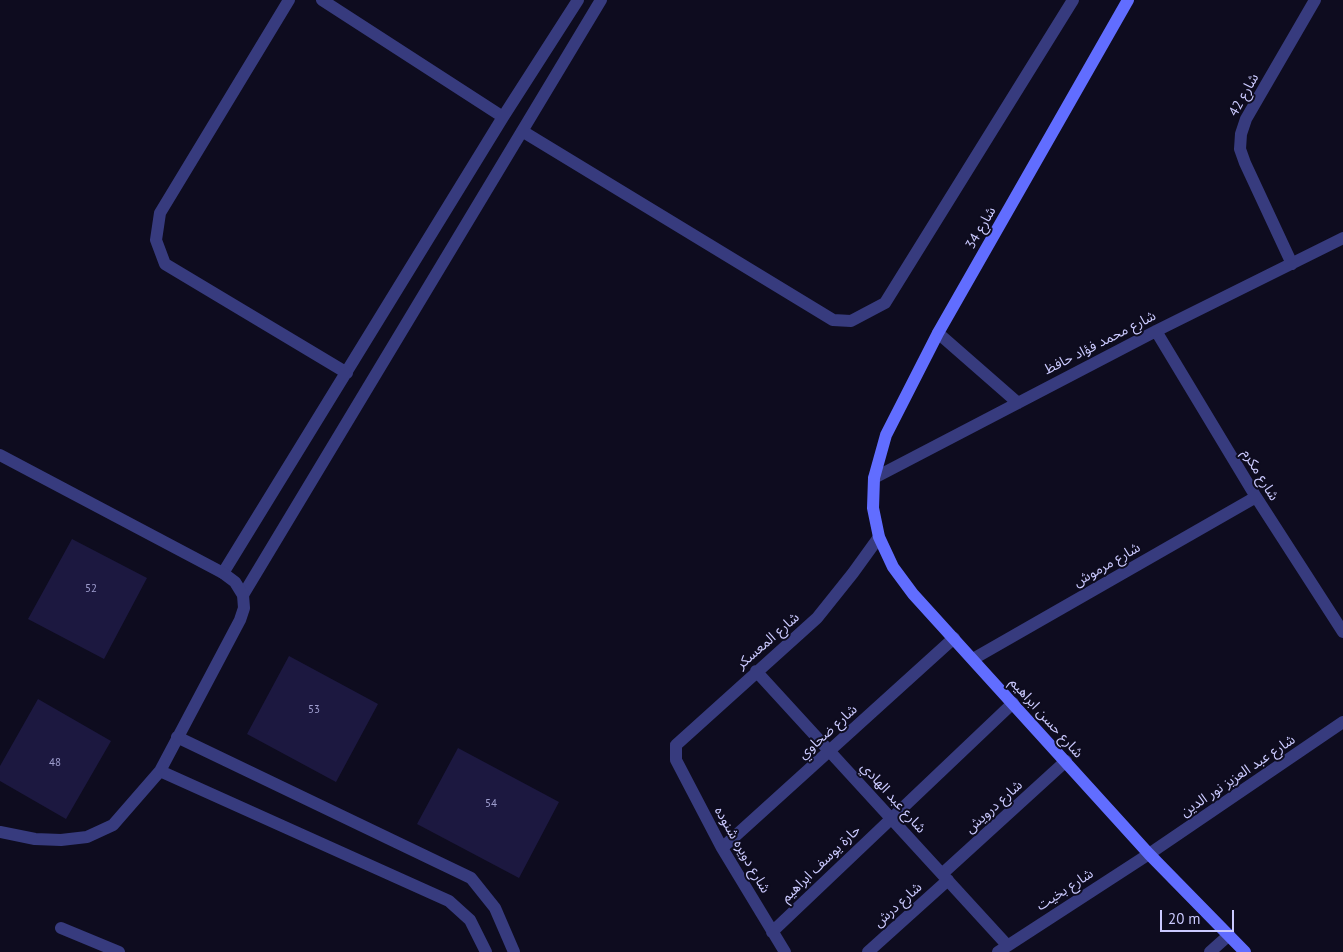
<!DOCTYPE html>
<meta charset="utf-8">
<style>
body{margin:0}
#map{position:relative;width:1343px;height:952px;overflow:hidden;background:#0e0c1f;font-family:"PT Sans",sans-serif}
canvas{display:block}
.scale{position:absolute;left:1160px;top:910px;width:74px;height:22px;box-sizing:border-box;border:2px solid #cbcaff;border-top:0;padding-left:6px;font-size:15px;line-height:18px;white-space:nowrap;color:#cbcaff;-webkit-text-stroke:4px #0e0c1f;paint-order:stroke}
</style>
<div id="map">
<canvas width="1343" height="952"></canvas>
<div class="scale">20 m</div>
</div>
<script>
const c = document.querySelector('canvas').getContext('2d');
c.lineJoin = 'round';
function fill(path, color) {
  c.fillStyle = color;
  c.fill(path, 'evenodd');
}
function poly(rows) {
  const path = new Path2D();
  for (const r of rows) {
    path.moveTo(r[0], r[1]);
    for (let i = 2; i < r.length; i += 2) path.lineTo(r[i], r[i + 1]);
  }
  return path;
}
function trace(path, color, width, dash) {
  c.strokeStyle = color;
  c.lineWidth = width;
  c.lineCap = dash ? 'butt' : 'round';
  c.setLineDash(dash || []);
  c.stroke(path);
}
function write(font, color, halo, rows, align = 'center') {
  c.font = font + ' "PT Sans","Noto Sans Arabic",sans-serif';
  c.lineWidth = 4;
  c.setLineDash([]);
  c.textBaseline = 'middle';
  c.strokeStyle = halo;
  c.fillStyle = color;
  for (const [text, x, y, turn = 0] of rows) {
    c.save();
    c.translate(x, y);
    c.rotate((+turn || 0) * Math.PI / 180);
    c.textAlign = isNaN(turn) ? turn : align;
    if (halo) c.strokeText(text, 0, 0);
    c.fillText(text, 0, 0);
    c.restore();
  }
}
fill(poly([
 [72,539,147,578,104,659,28,619],
 [289,656,378,704,336,782,247,734],
 [38,699,111,741,66,819,0,781,0,766],
 [458,748,559,802,519,878,417,824]
]), '#1c1840');
trace(poly([
 [289,0,160,213,156,240,165,264,347,373],
 [322,0,503,117],
 [522,131,833,320,851,321,885,303,1073,0],
 [223,573,503,117,578,0],
 [243,595,601,0],
 [61,928,119,952]
]), '#373b7e', 12);
trace(poly([
 [1292,264,1245,163,1240,149,1241,134,1246,119,1315,0],
 [1156,331,1256,497,1343,632],
 [938,333,1018,403],
 [0,455,223,573,235,582,243,595,244,608,240,620,160,771,113,825,87,837,61,840,35,839,0,832],
 [874,478,1156,331,1343,238],
 [973,659,1256,497],
 [756,671,1007,945],
 [177,737,471,878,495,908,514,952],
 [160,771,449,901,470,920,486,952],
 [722,848,954,638],
 [942,874,1066,761],
 [772,932,1013,703],
 [785,952,722,848,676,760,676,745,817,618,853,573,879,537],
 [868,952,948,880],
 [998,952,1149,854,1343,722],
 [1210,952,1229,935]
]), '#373b7e', 12);
trace(poly([
 [1128,0,938,333,886,435,874,478,873,508,879,537,893,567,913,594,1149,854,1245,952]
]), '#616dff', 12);
write('11px', '#9f9ecf', null, [
 ["52",91,589],
 ["53",314,710],
 ["48",55,763],
 ["54",491,804]
]);
write('14px', '#cbcaff', '#0e0c1f', [
 ["شارع 42",1244,95,-61],
 ["شارع 34",981,228,-60],
 ["شارع محمد فؤاد حافظ",1100,343,-27],
 ["شارع مكرم",1260,475,59],
 ["شارع مرموش",1107,565,-30],
 ["شارع المعسكر",768,641,-41],
 ["شارع حسن ابراهيم",1046,718,48],
 ["شارع ضحاوي",828,732,-42],
 ["شارع عبد العزيز نور الدين",1238,776,-34],
 ["شارع عبد الهادي",893,798,48],
 ["شارع درويش",994,807,-42],
 ["شارع دويره شنوده",742,850,60],
 ["حارة يوسف ابراهيم",821,864,-44],
 ["شارع بخيت",1065,890,-33],
 ["شارع درش",898,905,-42]
]);
</script>
